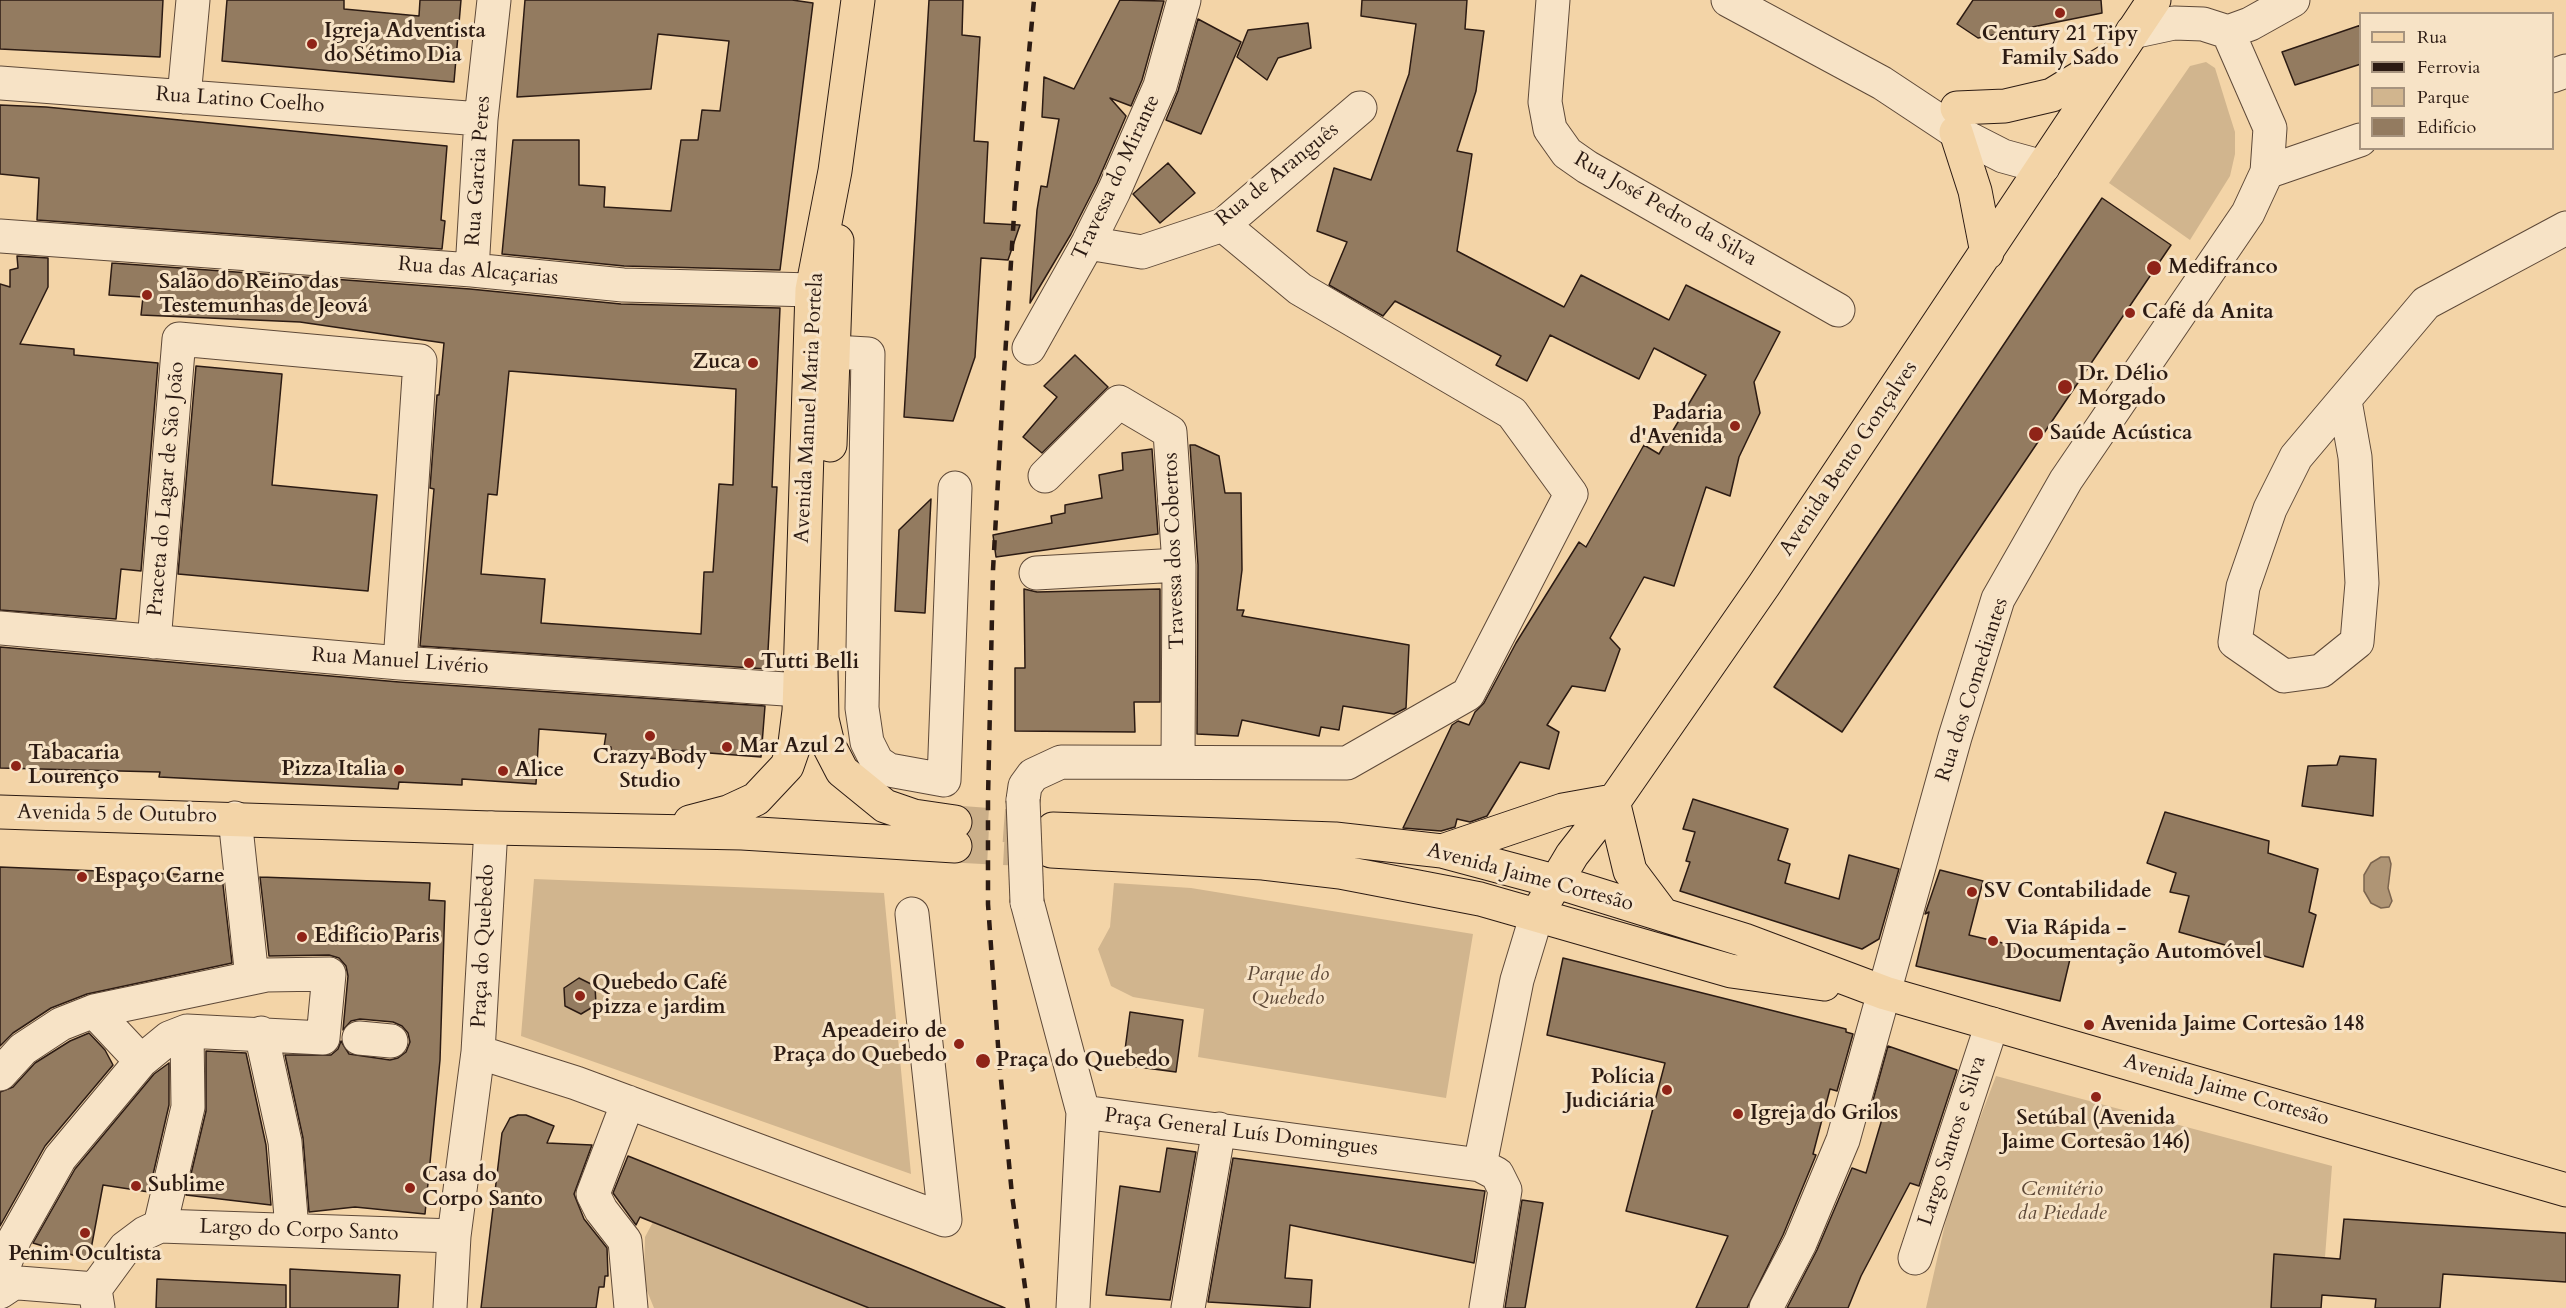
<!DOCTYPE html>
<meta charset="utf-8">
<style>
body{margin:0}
#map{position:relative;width:2566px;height:1308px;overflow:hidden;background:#f3d4a7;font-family:Cardo,serif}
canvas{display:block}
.legend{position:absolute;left:2359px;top:12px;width:195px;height:138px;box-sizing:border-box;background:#f7e3c6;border:2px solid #a6937e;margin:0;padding:8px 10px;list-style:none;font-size:18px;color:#2c1b13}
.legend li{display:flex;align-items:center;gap:12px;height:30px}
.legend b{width:30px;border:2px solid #a6937e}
</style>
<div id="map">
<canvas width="2566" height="1308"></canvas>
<ul class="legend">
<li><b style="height:8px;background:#f3d4a7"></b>Rua</li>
<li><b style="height:8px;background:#2c1b13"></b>Ferrovia</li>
<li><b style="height:16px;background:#d1b58e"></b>Parque</li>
<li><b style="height:16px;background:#937b60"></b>Edifício</li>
</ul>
</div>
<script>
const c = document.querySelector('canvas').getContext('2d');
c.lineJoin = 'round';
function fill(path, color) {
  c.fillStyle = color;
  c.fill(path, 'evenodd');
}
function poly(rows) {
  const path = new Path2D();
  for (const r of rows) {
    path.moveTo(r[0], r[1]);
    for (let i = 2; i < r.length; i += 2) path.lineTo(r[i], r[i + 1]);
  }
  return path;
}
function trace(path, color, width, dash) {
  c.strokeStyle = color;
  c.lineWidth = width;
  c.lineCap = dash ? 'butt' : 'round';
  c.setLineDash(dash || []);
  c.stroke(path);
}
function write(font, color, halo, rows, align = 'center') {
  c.font = font + ' Cardo,serif';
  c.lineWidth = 6;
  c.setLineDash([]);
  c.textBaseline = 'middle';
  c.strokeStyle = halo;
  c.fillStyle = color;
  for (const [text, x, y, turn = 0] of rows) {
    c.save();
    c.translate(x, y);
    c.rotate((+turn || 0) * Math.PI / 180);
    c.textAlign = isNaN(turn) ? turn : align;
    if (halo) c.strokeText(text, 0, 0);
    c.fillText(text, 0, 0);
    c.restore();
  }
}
fill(poly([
 [2206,62,2215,68,2228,110,2235,132,2235,154,2230,176,2190,240,2109,183,2190,66],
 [534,879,884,893,911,1174,521,1036],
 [1114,883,1191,888,1473,934,1446,1098,1198,1057,1204,1009,1133,997,1111,986,1098,949,1110,927],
 [1996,1076,2332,1166,2325,1257,2275,1254,2271,1308,1926,1308,1953,1189],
 [653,1222,869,1308,654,1308,645,1286,644,1276,645,1237]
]), '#d1b58e');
const water = poly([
 [2381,857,2389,857,2391,864,2388,888,2392,901,2389,907,2381,908,2371,903,2364,891,2364,875,2371,863,2381,857]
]);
fill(water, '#af9575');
trace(water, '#7b644e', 1.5);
const building = poly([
 [0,0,163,0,160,57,0,49,0,0],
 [227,0,344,0,344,9,419,16,420,0,461,0,454,82,222,61,227,0],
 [525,0,792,0,813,3,780,270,624,266,502,254,513,140,579,140,579,185,605,187,604,207,671,211,681,140,698,140,702,110,720,111,729,41,658,34,651,89,517,97,525,0],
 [929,0,963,0,962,35,980,37,974,141,988,142,984,223,1020,225,1008,260,981,258,975,357,953,421,904,417,929,0],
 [1120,0,1164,1,1142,80,1131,106,1110,98,1126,116,1097,183,1071,234,1030,303,1037,210,1041,186,1047,187,1059,119,1042,117,1044,77,1074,89,1120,0],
 [1362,0,1467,0,1465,29,1484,31,1476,91,1457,151,1472,154,1457,251,1564,307,1581,275,1669,320,1686,285,1780,332,1754,382,1760,413,1739,457,1730,496,1706,487,1674,586,1644,577,1610,638,1620,649,1605,691,1572,686,1547,725,1559,732,1549,769,1520,762,1487,816,1470,822,1457,819,1455,827,1441,831,1403,828,1452,725,1458,721,1469,725,1475,712,1484,703,1516,643,1579,542,1586,547,1644,445,1659,454,1706,375,1654,348,1639,379,1550,335,1527,381,1496,365,1501,356,1395,301,1383,316,1329,285,1347,242,1317,231,1334,168,1371,180,1409,74,1416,24,1361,16,1362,0],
 [1973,0,2101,0,2102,13,1978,38,1957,24,1973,0],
 [1198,19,1241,42,1201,134,1166,120,1178,91,1198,19],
 [1308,23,1311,48,1278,58,1267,80,1237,57,1248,30,1308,23],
 [2361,25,2361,64,2295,85,2282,52,2361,25],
 [0,105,46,107,447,146,441,220,445,221,442,249,37,220,39,178,0,174,0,105],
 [1168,163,1195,193,1160,223,1133,194,1168,163],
 [2102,198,2171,245,1842,732,1774,687,2102,198],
 [17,256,48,258,48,287,20,344,74,349,74,355,158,363,141,571,121,569,116,619,0,610,0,284,10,287,10,270,18,268,17,256],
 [112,263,470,289,621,304,780,308,772,487,777,487,767,669,420,646,434,489,430,488,437,395,439,395,444,343,300,322,141,315,143,297,109,295,112,263],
 [509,371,736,389,733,485,719,484,713,572,704,572,701,634,541,623,545,579,481,574,488,494,497,495,509,371],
 [1075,355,1108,387,1042,453,1023,437,1057,397,1044,386,1075,355],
 [196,366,282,374,272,485,377,495,368,591,178,574,196,366],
 [1190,445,1195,445,1219,456,1225,493,1241,493,1242,570,1237,610,1244,610,1242,616,1409,645,1406,708,1394,714,1343,706,1339,730,1321,727,1319,736,1242,720,1238,736,1197,734,1198,565,1190,445],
 [1152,449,1158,534,996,557,993,535,1052,523,1051,516,1065,513,1065,505,1102,498,1099,475,1123,470,1122,453,1152,449],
 [931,499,925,613,895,611,899,530,931,499],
 [1024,589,1037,592,1160,589,1160,702,1134,702,1135,732,1015,731,1015,668,1025,668,1024,589],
 [0,647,399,682,765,706,761,757,670,750,670,759,611,757,611,747,604,747,606,734,539,729,536,784,462,779,462,785,399,782,398,789,159,777,160,772,0,768,0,647],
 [2340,756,2376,759,2373,816,2302,806,2308,766,2337,765,2340,756],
 [1693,799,1788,829,1778,860,1790,864,1785,883,1839,899,1849,855,1899,869,1879,939,1862,949,1680,891,1690,862,1686,861,1695,832,1683,829,1693,799],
 [2165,812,2269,841,2268,853,2318,869,2309,912,2316,915,2303,967,2179,932,2189,896,2170,892,2176,873,2147,863,2165,812],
 [0,867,222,876,232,963,87,994,51,1008,13,1033,0,1046,0,867],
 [1940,870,1983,881,1969,935,2070,959,2060,1001,1916,966,1929,912,1925,914,1940,870],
 [260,877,430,883,429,900,445,901,440,1060,425,1214,355,1207,309,1212,303,1138,285,1055,331,1055,338,1049,341,1041,349,1054,390,1060,398,1058,406,1052,410,1042,408,1033,402,1026,393,1022,360,1019,351,1021,343,1030,348,976,346,966,339,958,329,955,269,956,260,877],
 [1563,958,1846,1029,1846,1032,1853,1034,1837,1091,1830,1089,1813,1154,1816,1155,1783,1235,1747,1308,1696,1308,1728,1236,1626,1211,1665,1063,1547,1035,1563,958],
 [579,978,595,986,596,1005,581,1014,565,1006,564,988,579,978],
 [1130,1012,1183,1020,1176,1072,1123,1065,1130,1012],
 [89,1033,105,1050,113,1065,45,1146,0,1226,0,1092,13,1087,35,1063,70,1041,89,1033],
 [1888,1046,1957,1070,1919,1186,1910,1183,1861,1276,1848,1308,1787,1308,1817,1250,1852,1168,1866,1173,1885,1109,1872,1104,1888,1046],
 [206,1051,246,1053,266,1145,271,1205,186,1195,206,1111,206,1051],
 [169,1063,169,1105,149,1192,103,1185,89,1260,33,1243,75,1169,154,1074,169,1063],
 [518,1115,526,1115,554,1126,547,1143,592,1145,574,1194,584,1219,607,1248,608,1276,605,1276,604,1287,599,1287,596,1308,481,1308,502,1133,510,1118,518,1115],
 [1167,1148,1196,1152,1170,1300,1106,1295,1120,1186,1160,1192,1167,1148],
 [628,1156,911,1269,1005,1308,869,1308,640,1217,636,1225,613,1193,628,1156],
 [1233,1158,1485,1191,1474,1263,1290,1225,1285,1278,1312,1280,1310,1308,1208,1302,1233,1158],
 [1522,1200,1543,1203,1525,1308,1505,1308,1522,1200],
 [2344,1219,2566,1233,2566,1282,2443,1274,2440,1308,2375,1308,2376,1299,2322,1295,2321,1308,2271,1308,2274,1254,2340,1259,2344,1219],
 [290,1269,400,1275,398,1308,290,1308,290,1269],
 [157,1279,286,1285,286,1308,156,1308,157,1279]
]);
fill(building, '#937b60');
trace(building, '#2c1b13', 1.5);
trace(poly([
 [955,822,1051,829],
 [955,846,1051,851]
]), '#cbaf89', 33, [33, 16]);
const minor = poly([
 [1553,0,1545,102,1550,129,1567,153,1587,167,1838,310],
 [1728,0,1882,83,1956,132,2003,156,2043,167],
 [2132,32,2174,23,2203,24,2228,32,2250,24,2293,0],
 [2552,76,2566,71],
 [0,83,481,119],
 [184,97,193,0],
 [2267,172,2360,140],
 [0,236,472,270,623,285,812,290],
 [1088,243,1142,252,1223,225,1360,108],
 [472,270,481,119,494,0],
 [1029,348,1088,243,1114,191,1160,86,1184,0],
 [834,352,868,354,862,708,867,742,877,762,889,770,944,780,955,488],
 [2345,401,2355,457,2362,583,2357,642,2321,671,2284,676,2235,642,2243,587,2270,509,2296,457,2426,303,2566,228],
 [1045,476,1119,402,1170,432,1179,565,1178,762],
 [1036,573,1179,565],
 [0,628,400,663,800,690],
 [154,642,179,339,420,361,400,663],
 [1023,800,1025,786,1033,775,1061,762,1347,763,1468,694,1571,494,1512,413,1300,289,1223,225],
 [235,818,252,978],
 [1027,902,1083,1112,1480,1165,1517,980,1537,914],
 [329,974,323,1038,187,1031,169,1038,141,1061,94,1011,266,975,329,974],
 [261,1033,285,1142,292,1230],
 [359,1038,391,1041],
 [478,1052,576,1083,945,1220,912,914],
 [0,1074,23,1049,61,1024,94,1011],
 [628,1102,593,1194,601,1210,625,1241,631,1308],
 [1480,1165,1497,1174,1505,1190,1486,1308],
 [160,1226,188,1107,187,1031],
 [1915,1258,1992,1024],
 [0,1275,15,1238,60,1158,141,1061],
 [0,1292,12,1284,19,1283,95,1289],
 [98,1308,95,1289,125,1248,145,1233,160,1226,454,1236],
 [450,1308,454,1236,478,1052,491,828],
 [1073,1308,1083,1112],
 [1188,1308,1219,1129],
 [1766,1308,1800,1243,1843,1140,1955,737,1998,599,2066,480,2248,213,2267,172,2270,128,2228,32]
]);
const major = poly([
 [1957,108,2005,106,2052,95,2106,62],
 [1956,132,1975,191,1987,253],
 [830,445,837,241],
 [821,670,822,719,828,744,842,771,885,806,914,816,955,822],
 [1613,801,1630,871,1663,915],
 [0,812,491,828,742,833,955,846],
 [690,822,728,812,756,799,787,766,795,743,799,711,812,290,835,171,858,0],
 [1053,829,1335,839,1442,851,1554,881,1744,940,1885,993,2566,1190],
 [1051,851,1263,863,1340,872,1480,899,1731,971,1824,984],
 [1442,851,1563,810,1613,801],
 [1537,914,1572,855,1617,797,1764,585,2154,0]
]);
trace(minor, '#5e4938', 35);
trace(major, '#2c1b13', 35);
trace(minor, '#f7e3c6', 33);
trace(major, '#f3d4a7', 33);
trace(poly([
 [1028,1308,1012,1195,999,1059,988,904,988,798,993,570,1004,373,1015,199,1034,0]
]), '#2c1b13', 4.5, [10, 10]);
const minorBridge = poly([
 [1023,800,1027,902]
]);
trace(minorBridge, '#5e4938', 35, []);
trace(minorBridge, '#f7e3c6', 33);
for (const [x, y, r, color] of [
 [2060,13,6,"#8f2418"],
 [312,44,6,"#8f2418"],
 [2154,268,8,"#8f2418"],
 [147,295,6,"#8f2418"],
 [2130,313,6,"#8f2418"],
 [753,363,6,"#8f2418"],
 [2065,387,8,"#8f2418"],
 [1735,426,6,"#8f2418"],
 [2036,434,8,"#8f2418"],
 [749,663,6,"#8f2418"],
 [650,736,6,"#8f2418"],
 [727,747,6,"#8f2418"],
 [16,766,6,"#8f2418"],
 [399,770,6,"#8f2418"],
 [503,771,6,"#8f2418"],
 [82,877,6,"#8f2418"],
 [1972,892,6,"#8f2418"],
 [302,937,6,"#8f2418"],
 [1993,941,6,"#8f2418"],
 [580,996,6,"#8f2418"],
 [2089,1025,6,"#8f2418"],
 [959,1044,6,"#8f2418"],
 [983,1061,8,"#8f2418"],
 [1667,1090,6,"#8f2418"],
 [2096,1097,6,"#8f2418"],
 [1738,1114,6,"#8f2418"],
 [136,1186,6,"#8f2418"],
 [410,1188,6,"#8f2418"],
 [85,1233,6,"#8f2418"]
]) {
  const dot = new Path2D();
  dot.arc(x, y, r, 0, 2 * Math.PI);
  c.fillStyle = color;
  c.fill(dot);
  trace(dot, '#f7e3c6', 2);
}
write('bold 21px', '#2c1b13', '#f7e3c6', [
 ["Igreja Adventista",324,32],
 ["do Sétimo Dia",324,56],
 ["Century 21 Tipy",2060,35,"center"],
 ["Family Sado",2060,59,"center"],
 ["Medifranco",2168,268],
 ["Salão do Reino das",159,283],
 ["Testemunhas de Jeová",159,307],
 ["Café da Anita",2142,313],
 ["Zuca",741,363,"right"],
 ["Dr. Délio",2078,375],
 ["Morgado",2078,399],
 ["Padaria",1723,414,"right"],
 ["d'Avenida",1723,438,"right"],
 ["Saúde Acústica",2050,434],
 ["Tutti Belli",761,663],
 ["Mar Azul 2",739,747],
 ["Tabacaria",28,754],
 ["Lourenço",28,778],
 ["Crazy Body",650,758,"center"],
 ["Studio",650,782,"center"],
 ["Pizza Italia",387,770,"right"],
 ["Alice",515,771],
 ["Espaço Carne",94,877],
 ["SV Contabilidade",1984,892],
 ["Via Rápida -",2005,929],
 ["Documentação Automóvel",2005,953],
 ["Edifício Paris",314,937],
 ["Quebedo Café",592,984],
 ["pizza e jardim",592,1008],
 ["Avenida Jaime Cortesão 148",2101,1025],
 ["Apeadeiro de",947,1032,"right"],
 ["Praça do Quebedo",947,1056,"right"],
 ["Praça do Quebedo",996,1061],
 ["Polícia",1655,1078,"right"],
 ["Judiciária",1655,1102,"right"],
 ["Igreja do Grilos",1750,1114],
 ["Setúbal (Avenida",2096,1119,"center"],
 ["Jaime Cortesão 146)",2096,1143,"center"],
 ["Casa do",422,1176],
 ["Corpo Santo",422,1200],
 ["Sublime",148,1186],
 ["Penim Ocultista",85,1255,"center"]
], 'left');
write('21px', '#2c1b13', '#f7e3c6', [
 ["Rua Latino Coelho",240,101,4],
 ["Rua Garcia Peres",479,171,-86],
 ["Rua de Aranguês",1278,175,-39],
 ["Travessa do Mirante",1117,178,-65],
 ["Rua José Pedro da Silva",1665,210,30],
 ["Rua das Alcaçarias",478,272,5],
 ["Avenida Manuel Maria Portela",810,408,-87],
 ["Avenida Bento Gonçalves",1849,459,-56],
 ["Praceta do Lagar de São João",167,489,-85],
 ["Travessa dos Cobertos",1175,551,-92],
 ["Rua Manuel Livério",400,662,4],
 ["Rua dos Comediantes",1973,690,-72],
 ["Avenida 5 de Outubro",117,815,1],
 ["Avenida Jaime Cortesão",1530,878,15],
 ["Praça do Quebedo",484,946,-87],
 ["Avenida Jaime Cortesão",2226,1091,16],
 ["Praça General Luís Domingues",1241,1133,7],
 ["Largo Santos e Silva",1953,1141,-72],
 ["Largo do Corpo Santo",299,1231,2]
]);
write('italic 21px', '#5e4938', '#f7e3c6', [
 ["Parque do",1288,975],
 ["Quebedo",1288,999],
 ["Cemitério",2062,1190],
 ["da Piedade",2062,1214]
]);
</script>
